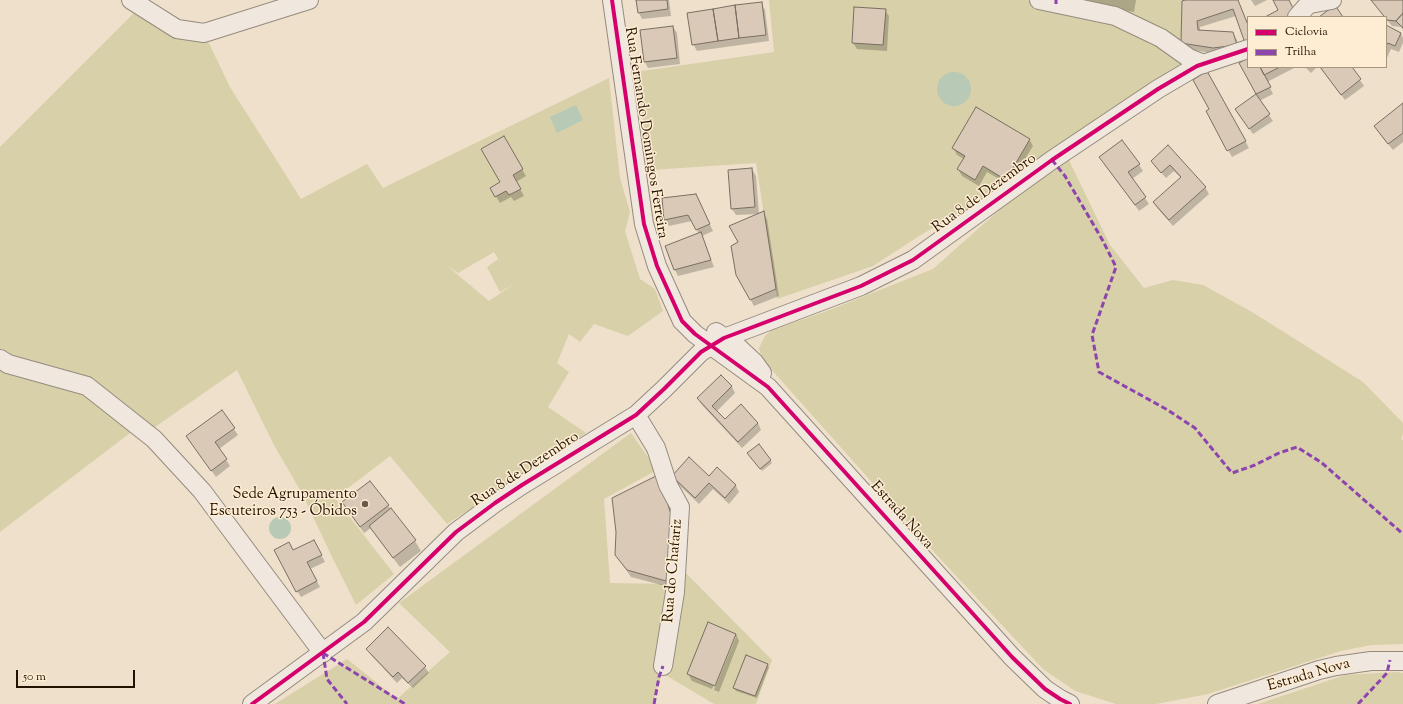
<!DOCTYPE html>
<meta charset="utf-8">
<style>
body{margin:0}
#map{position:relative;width:1403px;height:704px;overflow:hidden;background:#efe0cb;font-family:"Sorts Mill Goudy",serif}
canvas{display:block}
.legend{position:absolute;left:1247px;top:16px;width:140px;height:52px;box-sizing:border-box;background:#feecd3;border:1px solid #a6957f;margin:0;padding:5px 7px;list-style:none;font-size:12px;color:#221301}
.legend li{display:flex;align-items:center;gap:8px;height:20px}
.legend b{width:20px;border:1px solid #a6957f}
.scale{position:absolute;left:16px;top:670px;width:119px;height:18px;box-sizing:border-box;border:2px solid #221301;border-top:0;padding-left:5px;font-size:12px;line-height:14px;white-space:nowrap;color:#221301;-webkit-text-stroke:3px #feecd3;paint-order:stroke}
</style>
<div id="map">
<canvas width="1403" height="704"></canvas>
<ul class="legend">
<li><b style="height:5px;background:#d6006c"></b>Ciclovia</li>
<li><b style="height:5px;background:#8e44ad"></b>Trilha</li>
</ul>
<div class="scale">50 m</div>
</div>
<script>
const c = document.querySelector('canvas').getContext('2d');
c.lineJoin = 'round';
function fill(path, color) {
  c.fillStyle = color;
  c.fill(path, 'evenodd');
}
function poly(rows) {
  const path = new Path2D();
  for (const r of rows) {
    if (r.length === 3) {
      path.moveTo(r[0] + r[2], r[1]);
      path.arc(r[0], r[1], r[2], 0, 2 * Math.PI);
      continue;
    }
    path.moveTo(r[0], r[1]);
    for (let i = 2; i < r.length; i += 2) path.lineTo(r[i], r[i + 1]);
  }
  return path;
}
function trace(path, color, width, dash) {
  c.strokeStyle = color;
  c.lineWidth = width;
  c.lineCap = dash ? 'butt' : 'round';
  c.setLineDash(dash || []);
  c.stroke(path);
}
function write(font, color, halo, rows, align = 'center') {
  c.font = font + ' "Sorts Mill Goudy",serif';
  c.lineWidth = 3;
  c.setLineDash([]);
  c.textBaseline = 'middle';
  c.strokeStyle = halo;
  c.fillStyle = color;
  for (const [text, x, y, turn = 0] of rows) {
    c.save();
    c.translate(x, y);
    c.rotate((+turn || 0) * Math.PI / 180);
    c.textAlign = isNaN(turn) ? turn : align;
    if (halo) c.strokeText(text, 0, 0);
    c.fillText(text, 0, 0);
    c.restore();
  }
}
fill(poly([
 [769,0,821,0,823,46,821,0,1182,0,1181,43,1197,66,1065,152,1110,245,1144,288,1173,280,1203,285,1252,312,1363,382,1403,423,1403,433,1401,439,1403,440,1403,644,1371,645,1341,651,1208,694,1156,704,1116,704,1075,691,1043,669,944,563,762,359,759,348,765,336,772,330,824,312,933,269,1061,155,919,236,873,266,777,299,756,163,651,170,635,72,774,52],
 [141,6,204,33,230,87,301,199,367,164,383,188,609,78,620,178,630,212,625,231,640,279,655,289,663,311,628,336,594,324,580,342,569,334,557,363,569,372,548,407,586,433,447,524,390,456,335,498,394,574,356,605,331,555,303,495,275,447,237,370,155,427,146,432,138,427,0,532,0,147],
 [494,252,498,259,487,267,500,292,514,284,489,301,446,265,458,273],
 [631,433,657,470,604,499,610,583,673,584,676,563,772,660,756,704,714,704,662,673,652,704,275,704,347,659,397,699,450,652,399,603],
 [1397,672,1403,673,1403,704,1258,704,1345,675]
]), '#d7d0a9');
fill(poly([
 [954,89,17],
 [576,105,583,120,557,133,550,117],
 [280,528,11]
]), '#b8c9b5');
fill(poly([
 [637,0,669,0,671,16,642,19,639,13],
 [1079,0,1136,0,1134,12,1081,3],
 [1188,0,1238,0,1248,24,1248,46,1236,16,1200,27,1200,31,1233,33,1237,40,1240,51,1217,54,1186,49,1182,42],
 [1251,0,1267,0,1255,6],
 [1403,0,1403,30,1401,27,1392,26,1386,19],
 [761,3,765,10,769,41,697,51,693,44],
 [885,10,889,16,887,51,857,49,853,43],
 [1386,26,1401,33,1403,38,1403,43,1399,52,1391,49,1386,60],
 [673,27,677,33,680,64,648,68,645,62],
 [1248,59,1248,67,1296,67,1267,82,1273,94,1259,101,1273,121,1253,134,1236,109,1257,95,1240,63],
 [1305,67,1317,67,1311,73],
 [1320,67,1351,67,1364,86,1345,100],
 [1207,73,1249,148,1232,157,1207,111,1210,109],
 [1403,105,1403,142,1393,150,1379,133],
 [503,137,526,176,516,182,524,196,514,201,511,197,500,203,491,188,501,182],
 [1029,139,1033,146,1009,185,987,172,979,186,962,176,958,169,964,159,957,155,953,148],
 [1168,146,1205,187,1209,194,1173,226,1158,209,1154,203,1181,178,1174,171,1166,178,1156,167,1152,161],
 [1100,157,1139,165,1143,171,1132,179,1149,204,1139,211],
 [752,169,756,176,759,214,736,215,732,209],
 [696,195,713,231,702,236,714,267,678,276,675,270,699,234,692,221,669,226,665,219],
 [763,212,767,219,779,296,754,306,737,275,739,243],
 [721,376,732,387,735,393,716,412,725,421,758,423,761,430,742,448,702,405,698,399],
 [221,411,238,435,219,449,230,466,216,477,187,436],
 [750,456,770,460,772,463,762,471],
 [717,469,736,486,739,492,729,504,713,489,699,504,677,483,673,477,709,477],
 [370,482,415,541,421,551,400,567,376,536,371,528,364,533,343,502],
 [661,483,676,527,669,587,631,577,616,555],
 [314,541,325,562,310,569,320,587,301,597,297,591,293,552],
 [708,623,736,634,739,641,719,692,714,690,736,637,734,637,712,689,692,681,688,674],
 [367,649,425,667,429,673,413,688,402,678,397,683,371,655],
 [767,664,769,667,757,698,736,691,734,688]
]), '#0003');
const building = poly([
 [636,0,667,0,668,9,638,13,636,0],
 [1185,0,1238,0,1248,25,1248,42,1245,43,1233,9,1197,21,1198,30,1233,32,1237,45,1213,48,1181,43,1182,1,1185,0],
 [1273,0,1289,0,1296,14,1292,17,1265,17,1278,10,1273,0],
 [1371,0,1403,0,1403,13,1396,21,1387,20,1371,0],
 [762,2,766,35,739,38,735,5,762,2],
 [735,5,739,38,718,41,713,9,735,5],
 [1335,5,1343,17,1319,17,1335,5],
 [854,7,886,9,883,45,852,43,854,7],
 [713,9,718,41,692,45,687,13,713,9],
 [1403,13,1403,28,1396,21,1403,13],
 [1386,25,1401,33,1395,46,1388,43,1386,46,1386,25],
 [673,26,677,58,644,62,640,30,673,26],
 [1248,58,1248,67,1260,67,1271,87,1256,94,1239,63,1248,58],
 [1260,67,1280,67,1264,75,1260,67],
 [1320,67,1352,67,1361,79,1341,95,1320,67],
 [1207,71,1246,141,1227,151,1206,111,1209,109,1193,80,1207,71],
 [1256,94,1270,114,1249,129,1235,109,1256,94],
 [1403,103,1403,133,1388,144,1374,126,1403,103],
 [976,107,1030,139,1006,180,983,166,975,180,957,169,965,156,952,148,976,107],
 [504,136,523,169,513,175,521,189,509,195,506,191,495,197,490,188,500,182,481,149,504,136],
 [1122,140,1140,164,1128,172,1146,197,1135,205,1099,157,1122,140],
 [1168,145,1206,187,1169,220,1153,202,1181,177,1170,165,1161,173,1151,161,1168,145],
 [752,168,755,207,731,209,728,170,752,168],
 [696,194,710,224,696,230,688,215,664,220,662,198,696,194],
 [764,211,776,289,750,300,736,275,731,246,738,242,729,226,764,211],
 [701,232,711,260,674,270,665,246,701,232],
 [721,375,732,386,712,406,725,419,741,404,758,423,738,442,697,398,721,375],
 [222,410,235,428,215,442,227,459,211,471,186,436,222,410],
 [759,444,771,460,760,469,747,453,759,444],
 [689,457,709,476,717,467,736,485,725,498,709,483,695,498,672,476,689,457],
 [658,475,673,520,666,581,627,570,615,555,616,532,612,498,658,475],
 [370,481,389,505,360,527,342,502,370,481],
 [391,508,416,540,393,558,369,526,391,508],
 [314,540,322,555,307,562,317,581,296,592,274,550,289,542,293,550,314,540],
 [708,622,736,634,715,686,687,674,708,622],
 [388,627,426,666,408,683,398,672,393,677,366,649,388,627],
 [746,655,768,664,755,696,733,688,746,655]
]);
fill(building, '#dbc9b8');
trace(building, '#786f62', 1);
const minor = poly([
 [131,0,177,29,204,33,309,0],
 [612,0,644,224,657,266,682,321,695,334,768,387,1012,657,1045,689,1060,699,1070,704],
 [1039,0,1115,16,1161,38,1189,58,1204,64],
 [1310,4,1332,0],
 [1297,17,1312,0],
 [716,332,739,348,754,362,762,373],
 [0,359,8,364,87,386,154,439,202,491,323,653],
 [636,415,656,448,668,485,680,507,675,592,663,666],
 [252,704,364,622,456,532,495,503,522,485,636,415,664,389,701,352,724,338,861,286,913,260,1052,160,1158,89,1197,66,1248,49],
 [1217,704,1319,670,1336,666,1371,661,1403,661]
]);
trace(minor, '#958b7d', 20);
trace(minor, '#f0e8de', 18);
trace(poly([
 [1056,4,1056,0],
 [1052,160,1065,176,1103,241,1116,267,1092,335,1099,372,1166,409,1195,428,1232,473,1255,465,1279,453,1297,447,1322,463,1403,534],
 [323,653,405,704],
 [323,653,327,679,347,704],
 [654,704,659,677,663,666],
 [1358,704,1387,673,1390,660]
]), '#8e44ad', 3, [6, 3]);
trace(poly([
 [612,0,644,224,657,266,682,321,695,334,768,387,1012,657,1045,689,1060,699,1070,704],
 [252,704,364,622,456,532,495,503,522,485,636,415,664,389,701,352,724,338,861,286,913,260,1052,160,1158,89,1197,66,1248,49]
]), '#d6006c', 4);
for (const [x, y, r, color] of [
 [365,504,4,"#6a5b48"]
]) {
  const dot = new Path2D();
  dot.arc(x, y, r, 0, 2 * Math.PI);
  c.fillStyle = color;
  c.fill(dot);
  trace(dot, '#feecd3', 1.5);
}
write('15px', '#221301', '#feecd3', [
 ["Rua Fernando Domingos Ferreira",645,133,81],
 ["Rua 8 de Dezembro",985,194,-36],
 ["Rua 8 de Dezembro",526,470,-33],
 ["Estrada Nova",901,516,48],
 ["Rua do Chafariz",674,571,-85],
 ["Estrada Nova",1309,676,-16]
]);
write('15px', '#221301', '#feecd3', [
 ["Sede Agrupamento",357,495],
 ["Escuteiros 753 - Óbidos",357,512]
], 'right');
</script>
